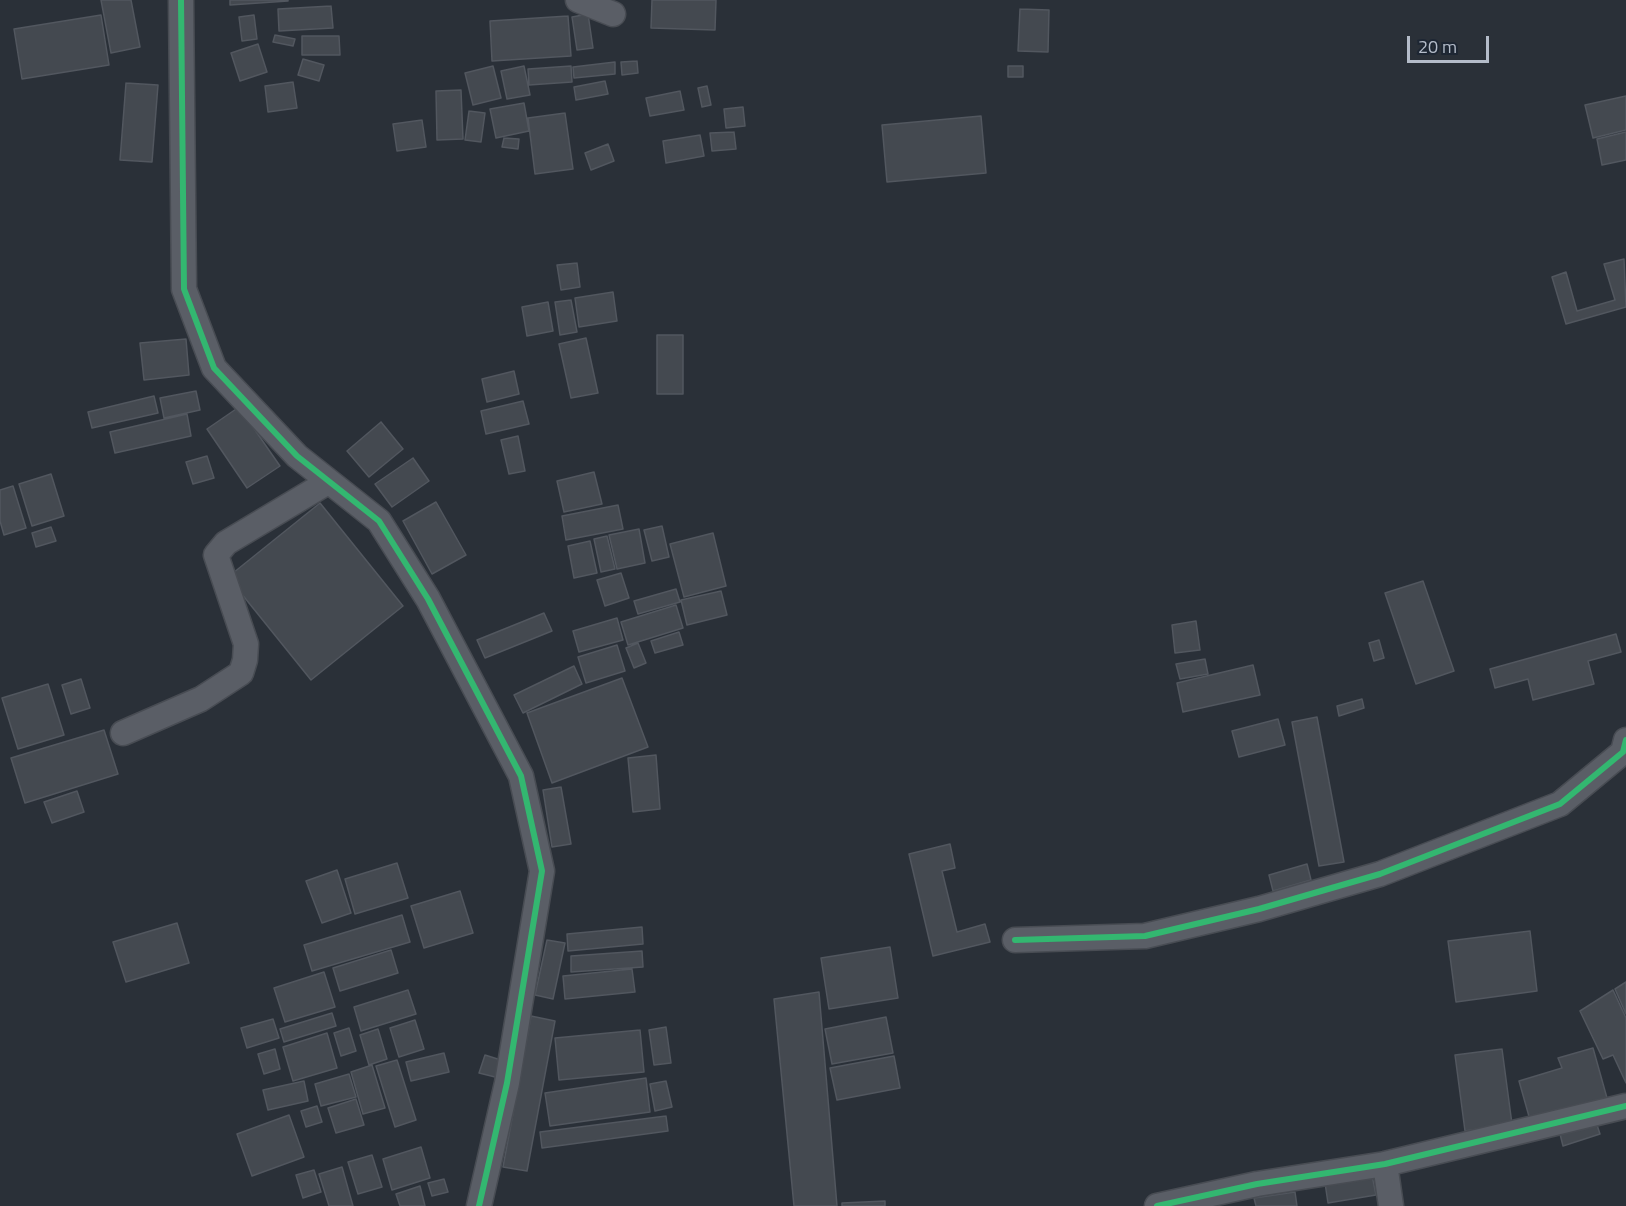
<!DOCTYPE html>
<style>
body{margin:0}
#map{position:relative;width:1626px;height:1206px;overflow:hidden;background:#2a3038;font-family:"Titillium Web",sans-serif}
canvas{display:block}
.scale{position:absolute;left:1407px;top:36px;width:82px;height:27px;box-sizing:border-box;border:3px solid #b4bcc9;border-top:0;padding-left:8px;font-size:18px;line-height:21px;white-space:nowrap;color:#b4bcc9;-webkit-text-stroke:4px #1d2633;paint-order:stroke}
</style>
<div id="map">
<canvas width="1626" height="1206"></canvas>
<div class="scale">20 m</div>
</div>
<script>
const c = document.querySelector('canvas').getContext('2d');
c.lineJoin = 'round';
function fill(path, color) {
  c.fillStyle = color;
  c.fill(path, 'evenodd');
}
function poly(rows) {
  const path = new Path2D();
  for (const r of rows) {
    path.moveTo(r[0], r[1]);
    for (let i = 2; i < r.length; i += 2) path.lineTo(r[i], r[i + 1]);
  }
  return path;
}
function trace(path, color, width, dash) {
  c.strokeStyle = color;
  c.lineWidth = width;
  c.lineCap = dash ? 'butt' : 'round';
  c.setLineDash(dash || []);
  c.stroke(path);
}
const building = poly([
 [101,0,131,0,140,47,111,53,101,0],
 [230,0,288,0,288,1,230,5,230,0],
 [652,0,716,0,715,30,651,28,652,0],
 [331,6,333,28,279,31,278,9,331,6],
 [1020,9,1049,10,1048,52,1018,51,1020,9],
 [588,14,593,48,577,50,572,17,588,14],
 [101,15,109,65,22,79,14,29,101,15],
 [254,15,257,39,242,41,239,17,254,15],
 [568,16,571,56,492,61,490,21,568,16],
 [275,35,295,39,293,46,273,42,275,35],
 [302,36,339,36,340,55,302,55,302,36],
 [258,44,267,72,240,81,231,53,258,44],
 [303,59,324,65,319,81,298,75,303,59],
 [637,61,638,73,622,75,621,62,637,61],
 [615,62,615,74,574,78,573,67,615,62],
 [493,66,501,98,473,105,465,73,493,66],
 [524,66,530,95,507,99,501,71,524,66],
 [571,66,572,82,529,85,528,69,571,66],
 [1008,66,1023,66,1023,77,1008,77,1008,66],
 [605,81,608,94,576,100,574,87,605,81],
 [293,82,297,108,268,112,265,86,293,82],
 [126,83,158,85,152,162,120,160,126,83],
 [707,86,711,105,702,107,698,88,707,86],
 [461,90,463,139,437,140,436,91,461,90],
 [680,91,684,110,650,116,646,98,680,91],
 [1626,96,1626,130,1593,138,1585,105,1626,96],
 [524,103,529,131,496,138,490,109,524,103],
 [743,107,745,126,726,128,724,109,743,107],
 [469,111,485,113,481,142,465,140,469,111],
 [565,113,573,169,535,174,528,118,565,113],
 [981,116,986,173,887,182,882,125,981,116],
 [422,120,426,147,397,151,393,124,422,120],
 [734,132,736,149,712,151,710,133,734,132],
 [1626,132,1626,160,1602,165,1597,139,1626,132],
 [700,135,704,156,666,163,663,141,700,135],
 [504,138,519,139,518,149,502,147,504,138],
 [608,144,614,161,591,170,585,153,608,144],
 [1624,259,1626,307,1566,324,1552,277,1566,272,1577,311,1615,300,1604,264,1624,259],
 [577,263,580,287,561,290,557,265,577,263],
 [613,292,617,321,579,327,575,298,613,292],
 [571,300,577,332,560,335,555,302,571,300],
 [548,302,553,331,527,336,522,307,548,302],
 [657,335,683,335,683,394,657,394,657,335],
 [586,338,598,393,571,398,559,344,586,338],
 [186,339,189,375,144,380,140,343,186,339],
 [514,371,519,394,487,402,482,379,514,371],
 [196,391,200,410,164,418,160,398,196,391],
 [154,396,158,413,92,428,88,412,154,396],
 [523,401,529,424,486,434,481,411,523,401],
 [239,407,280,466,247,488,207,429,239,407],
 [187,414,191,436,115,453,110,432,187,414],
 [381,422,403,449,369,477,347,451,381,422],
 [518,436,525,471,509,474,501,440,518,436],
 [207,456,214,478,193,484,186,462,207,456],
 [413,458,429,481,392,507,375,484,413,458],
 [594,472,602,504,564,512,557,481,594,472],
 [51,474,64,516,32,526,19,484,51,474],
 [13,486,26,528,4,535,0,521,0,490,13,486],
 [436,502,466,555,432,574,403,521,436,502],
 [320,503,403,606,311,680,228,577,320,503],
 [618,505,623,529,566,540,562,516,618,505],
 [662,526,669,557,652,561,644,530,662,526],
 [51,527,56,541,36,547,32,533,51,527],
 [639,529,645,563,617,569,609,535,639,529],
 [713,533,726,586,684,597,670,544,713,533],
 [607,536,615,569,601,572,594,539,607,536],
 [590,541,597,573,574,578,568,546,590,541],
 [621,573,629,598,605,606,597,580,621,573],
 [1423,581,1454,671,1416,684,1385,593,1423,581],
 [676,589,680,602,638,614,634,601,676,589],
 [721,591,727,615,687,625,681,600,721,591],
 [676,605,683,628,628,645,621,622,676,605],
 [544,613,552,631,485,658,477,640,544,613],
 [617,618,623,640,579,652,573,631,617,618],
 [1196,621,1200,650,1175,653,1172,625,1196,621],
 [679,632,683,645,655,653,651,641,679,632],
 [1616,634,1621,652,1588,661,1594,684,1533,700,1528,679,1495,688,1490,669,1616,634],
 [1379,640,1384,658,1374,661,1369,643,1379,640],
 [638,643,646,663,634,668,626,648,638,643],
 [617,645,625,671,586,683,578,657,617,645],
 [1205,659,1208,674,1180,679,1176,664,1205,659],
 [1253,665,1260,695,1183,712,1177,683,1253,665],
 [574,666,582,684,523,713,514,695,574,666],
 [622,678,648,747,552,783,527,713,622,678],
 [81,679,90,708,71,714,62,685,81,679],
 [48,684,64,735,18,749,2,698,48,684],
 [1362,699,1364,708,1339,716,1337,706,1362,699],
 [1317,717,1344,862,1319,866,1292,722,1317,717],
 [1278,719,1285,745,1239,757,1232,731,1278,719],
 [104,730,118,774,25,803,11,758,104,730],
 [656,755,660,809,633,812,628,758,656,755],
 [561,787,571,844,552,847,543,790,561,787],
 [77,791,84,812,52,823,44,802,77,791],
 [950,844,955,868,942,871,957,932,985,924,990,942,933,956,909,854,950,844],
 [397,863,408,898,355,914,345,879,397,863],
 [1307,864,1311,880,1273,891,1269,875,1307,864],
 [337,870,351,913,322,923,306,881,337,870],
 [460,891,473,933,424,948,411,906,460,891],
 [402,915,410,942,312,971,304,945,402,915],
 [177,923,189,963,126,982,113,942,177,923],
 [642,927,643,944,568,951,567,934,642,927],
 [1530,931,1537,991,1456,1002,1448,941,1530,931],
 [547,940,565,943,553,999,535,995,547,940],
 [890,947,898,998,829,1009,821,958,890,947],
 [391,950,398,973,340,991,333,968,391,950],
 [642,951,643,967,571,972,571,956,642,951],
 [632,969,635,992,565,999,563,976,632,969],
 [324,972,335,1007,285,1022,274,988,324,972],
 [1626,982,1626,1014,1615,989,1626,982],
 [408,990,416,1014,361,1031,354,1007,408,990],
 [1613,990,1626,1018,1626,1083,1613,1055,1603,1059,1580,1011,1613,990],
 [819,992,837,1206,794,1206,774,999,819,992],
 [332,1013,336,1026,284,1042,280,1029,332,1013],
 [531,1016,555,1021,527,1171,503,1167,531,1016],
 [886,1017,893,1053,832,1064,825,1029,886,1017],
 [273,1019,279,1038,247,1048,241,1028,273,1019],
 [415,1020,424,1049,399,1057,390,1028,415,1020],
 [666,1027,671,1063,654,1065,649,1030,666,1027],
 [349,1028,356,1051,341,1056,334,1033,349,1028],
 [378,1029,387,1059,369,1065,360,1035,378,1029],
 [640,1030,644,1072,559,1080,555,1038,640,1030],
 [327,1033,337,1068,293,1081,283,1047,327,1033],
 [1593,1048,1607,1098,1530,1120,1519,1081,1562,1068,1558,1058,1593,1048],
 [275,1049,280,1069,264,1074,258,1054,275,1049],
 [1502,1049,1512,1124,1465,1131,1455,1055,1502,1049],
 [444,1053,449,1072,411,1081,406,1062,444,1053],
 [485,1055,504,1061,499,1078,479,1073,485,1055],
 [894,1056,900,1088,837,1100,830,1068,894,1056],
 [397,1060,416,1120,395,1127,376,1066,397,1060],
 [372,1065,385,1108,363,1114,351,1072,372,1065],
 [349,1074,356,1097,321,1106,315,1084,349,1074],
 [646,1078,650,1112,550,1126,545,1093,646,1078],
 [304,1081,308,1101,268,1110,263,1090,304,1081],
 [666,1081,672,1107,655,1111,650,1084,666,1081],
 [356,1099,364,1125,336,1133,328,1108,356,1099],
 [317,1106,322,1122,306,1127,301,1111,317,1106],
 [289,1115,304,1157,252,1176,237,1134,289,1115],
 [666,1116,668,1131,542,1148,540,1132,666,1116],
 [1596,1122,1600,1134,1563,1146,1560,1134,1596,1122],
 [421,1147,430,1178,392,1190,383,1159,421,1147],
 [372,1155,382,1187,358,1194,348,1162,372,1155],
 [342,1167,353,1206,329,1206,319,1174,342,1167],
 [314,1170,321,1192,303,1198,296,1175,314,1170],
 [1372,1175,1376,1195,1328,1203,1325,1183,1372,1175],
 [444,1179,448,1192,432,1196,428,1183,444,1179],
 [420,1186,425,1206,400,1206,396,1194,420,1186],
 [1295,1192,1297,1206,1256,1206,1254,1198,1295,1192],
 [885,1201,885,1206,842,1206,842,1203,885,1201]
]);
fill(building, '#444950');
trace(building, '#52575f', 1.5);
const minor = poly([
 [181,0,184,289,214,368,297,456,379,521,428,599,521,776,542,871,507,1083,479,1206],
 [578,0,613,14],
 [123,733,201,699,241,673,245,660,246,644,216,555,226,543,328,482],
 [1015,940,1145,936,1259,909,1380,874,1560,804,1623,752,1626,740],
 [1385,1164,1391,1206],
 [1157,1206,1257,1184,1385,1164,1626,1106]
]);
trace(minor, '#484c53', 27);
trace(minor, '#5a5e66', 24);
trace(poly([
 [181,0,184,289,214,368,297,456,379,521,428,599,521,776,542,871,507,1083,479,1206],
 [1015,940,1145,936,1259,909,1380,874,1560,804,1623,752,1626,740],
 [1157,1206,1257,1184,1385,1164,1626,1106]
]), '#33b770', 6);
</script>
